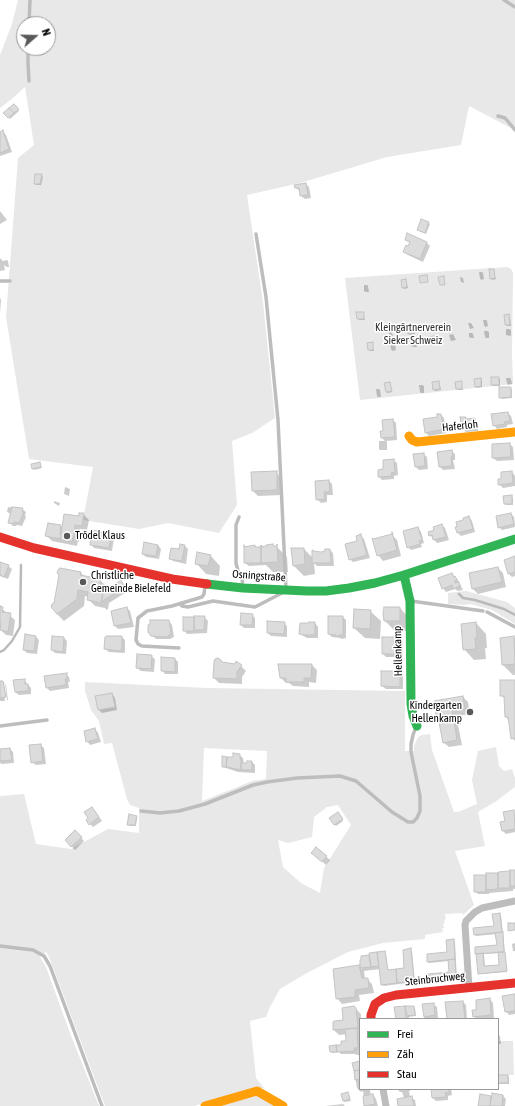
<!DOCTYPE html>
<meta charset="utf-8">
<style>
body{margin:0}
#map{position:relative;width:515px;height:1106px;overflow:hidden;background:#fff;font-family:"Asap Condensed",sans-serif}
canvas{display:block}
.legend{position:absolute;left:359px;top:1018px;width:140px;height:72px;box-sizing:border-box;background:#fff;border:1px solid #999;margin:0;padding:5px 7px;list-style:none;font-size:12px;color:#000}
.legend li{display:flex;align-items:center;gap:8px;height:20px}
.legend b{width:20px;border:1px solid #999}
.north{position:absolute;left:16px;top:16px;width:40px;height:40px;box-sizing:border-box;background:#fff;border:1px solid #999;border-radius:50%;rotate:70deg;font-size:11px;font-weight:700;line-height:16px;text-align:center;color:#000}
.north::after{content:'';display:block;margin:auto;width:14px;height:18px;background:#595959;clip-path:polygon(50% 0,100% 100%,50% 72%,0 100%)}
</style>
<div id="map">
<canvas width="515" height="1106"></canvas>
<ul class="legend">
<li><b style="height:5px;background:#30b455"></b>Frei</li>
<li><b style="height:5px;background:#ff9f0a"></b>Zäh</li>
<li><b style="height:5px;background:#e5322d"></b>Stau</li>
</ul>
<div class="north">N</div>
</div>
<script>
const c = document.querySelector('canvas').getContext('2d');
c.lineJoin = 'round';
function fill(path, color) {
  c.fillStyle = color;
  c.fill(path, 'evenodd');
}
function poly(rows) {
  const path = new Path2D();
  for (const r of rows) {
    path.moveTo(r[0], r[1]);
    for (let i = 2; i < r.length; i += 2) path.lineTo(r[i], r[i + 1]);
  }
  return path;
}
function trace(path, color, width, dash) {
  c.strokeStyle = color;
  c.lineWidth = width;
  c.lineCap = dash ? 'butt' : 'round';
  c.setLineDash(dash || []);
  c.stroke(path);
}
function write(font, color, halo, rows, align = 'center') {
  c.font = font + ' "Asap Condensed",sans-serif';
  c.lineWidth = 3;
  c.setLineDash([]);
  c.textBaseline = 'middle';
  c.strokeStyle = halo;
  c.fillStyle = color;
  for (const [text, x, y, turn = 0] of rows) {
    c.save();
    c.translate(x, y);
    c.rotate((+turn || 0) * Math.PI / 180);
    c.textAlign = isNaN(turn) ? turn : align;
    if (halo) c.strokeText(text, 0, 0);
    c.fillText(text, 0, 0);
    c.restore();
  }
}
fill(poly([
 [18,0,515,0,515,129,509,127,469,106,461,145,387,157,300,183,247,195,263,302,275,418,252,433,232,441,237,505,219,533,168,523,139,529,83,520,93,467,29,459,6,317,18,158,34,145,25,87,13,98,0,108,0,55,12,24],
 [24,24,48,24,48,48,24,48],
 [507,267,511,269,513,273,512,355,513,384,360,400,345,278],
 [466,591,507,602,515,608,515,624,492,610,471,604,464,605,448,604,448,593],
 [85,682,207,688,405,691,405,751,414,751,414,746,418,737,422,735,430,734,432,750,454,812,458,812,477,804,472,780,478,751,496,747,499,766,504,771,512,769,515,778,515,787,495,802,478,812,485,846,455,851,474,905,463,915,462,913,445,914,446,919,444,920,445,923,443,924,444,928,442,928,443,932,425,935,425,939,383,943,348,952,305,974,280,989,270,1007,266,1017,250,1021,256,1078,264,1088,254,1089,194,1106,105,1106,49,957,46,952,40,957,46,967,70,1033,99,1106,0,1106,0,796,24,794,36,844,71,849,108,829,139,833,139,808,130,805,127,799,112,743,104,744,99,721,91,710,85,691],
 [204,748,267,751,266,779,252,781,235,788,202,801],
 [338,805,351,825,324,868,320,893,301,883,283,867,278,840,288,843,312,837,314,817,327,807],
 [498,1041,513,1041,514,1075,498,1075],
 [256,1095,277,1106,215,1106]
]), '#e8e8e8');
fill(poly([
 [14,105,19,111,10,119,5,113],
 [3,132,6,135,12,152,0,156,0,133],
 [41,175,43,177,41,185,36,185,35,183],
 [306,184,309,187,311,198,305,199,301,196,300,191,296,188],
 [0,211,7,220,0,224],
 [422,220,430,224,426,234,418,230],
 [406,240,426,242,430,246,423,262,408,255,404,252,410,243],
 [0,258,3,261,7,260,8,261,9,267,7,267,4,265,5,270,0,271],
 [493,270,496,279,492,280,491,278],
 [479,272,482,272,483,273,484,279,481,280,480,278],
 [460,277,463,278,464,283,461,282],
 [406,280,408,288,404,289,403,287],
 [364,285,367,285,368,286,369,292,366,292,364,291],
 [0,298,1,300,0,314],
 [363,313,365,320,359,320,358,318],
 [509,315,510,317,511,326,507,326,506,324],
 [483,320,486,320,487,321,488,326,485,327,484,325],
 [445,323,448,323,449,324,450,330,447,331,446,329],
 [468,323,471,323,474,328,470,329],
 [426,325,430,325,432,330,429,331],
 [413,326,415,334,410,335,408,333],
 [506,329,509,329,511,330,511,336,506,335],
 [391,330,393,336,390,337,388,331],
 [484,331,487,331,489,332,489,338,486,338,485,337],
 [469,333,472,333,473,334,474,338,471,338,469,337],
 [453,334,456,340,451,341,449,335],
 [411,339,414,339,416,340,417,347,413,347,412,346],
 [372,343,374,351,370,351,369,350],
 [390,343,393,343,395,344,396,350,392,351,391,349],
 [498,378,500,379,500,386,494,386,492,385],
 [506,378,510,378,511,379,512,384,508,385,507,383],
 [480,379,482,380,482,387,477,388,476,386],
 [439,382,441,390,435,391,434,389],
 [461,382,463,390,458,390,457,389],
 [390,383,392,392,388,393,386,392],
 [419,385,422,385,424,386,424,393,421,393,420,392],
 [510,388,512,389,512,398,502,399,500,397],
 [376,389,379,389,380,390,381,397,378,397,377,396],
 [508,413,511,416,513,424,507,425,507,427,497,429,494,425],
 [441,415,444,418,446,433,429,436,426,433],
 [465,418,467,420,474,419,478,422,478,431,466,432,463,429],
 [393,420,396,423,397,440,386,441,387,442,387,450,380,450,379,449,379,441,385,441,382,438,384,432],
 [510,444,513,447,514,460,497,461,493,458],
 [451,451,455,454,455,460,453,460,455,469,443,470,440,467],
 [423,454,427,457,428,469,419,470,416,467],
 [393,460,397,463,398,475,394,476,394,479,382,480,379,477],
 [40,463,42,468,34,470,33,468],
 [276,472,281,478,282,495,258,496,253,491],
 [512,472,515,476,515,486,503,488,499,484],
 [329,481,332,484,333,495,327,495,327,502,321,503,317,499],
 [65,487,70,489,69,496,64,494],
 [512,496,513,498,513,505,506,505,505,504],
 [54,501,60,503,59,506,54,503],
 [8,507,22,509,26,512,25,515,26,517,22,526,17,525,16,526,13,526,9,522,11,514,7,512],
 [83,514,89,520,87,530,80,529,79,542,78,541,77,546,52,541,47,536,61,526,63,528],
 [511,514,514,517,515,527,502,530,499,527],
 [469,517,472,521,475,532,461,536,458,533],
 [442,525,445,528,449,540,437,543,430,535],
 [418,528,421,532,424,543,421,544,422,547,411,550,408,547],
 [111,535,114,538,112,551,94,548,91,544],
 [392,535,397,540,401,556,383,561,378,555],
 [361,536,364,539,370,558,353,562,350,559],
 [158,545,161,549,159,559,146,557,143,554],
 [181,545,185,546,188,549,186,564,173,561,170,558,180,550],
 [255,546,257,548,277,547,287,557,288,572,273,572,266,565,249,566,245,563],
 [292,549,304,549,313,558,330,550,333,553,334,566,317,566,314,563,315,574,304,576,294,566],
 [210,555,220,566,219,576,206,574,196,563],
 [515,557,515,576,512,577,509,574],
 [0,563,8,566,12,569,8,579,0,576],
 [498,568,503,573,506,587,478,594,473,589],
 [80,572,85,577,100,580,107,587,106,591,121,582,128,591,109,603,108,609,107,610,105,608,95,606,88,599,89,597,85,596,84,606,64,621,57,614],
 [452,574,458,580,463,590,458,591,455,589,446,592,443,588],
 [0,604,1,608,15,620,13,636,6,635,1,630],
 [127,608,130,611,134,627,118,629,115,626,112,612],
 [400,608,410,619,410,631,395,631,385,621],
 [370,611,381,621,380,639,365,638,354,628],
 [252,615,255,618,255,628,244,628,241,625],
 [204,617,208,621,207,633,187,634,184,630],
 [329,617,343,617,346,620,346,638,342,639,340,638,332,637,329,634],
 [169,621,172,625,174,637,170,639,156,639,152,635],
 [284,623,287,626,287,637,271,636,268,633],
 [315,623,318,627,318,638,307,638,300,634],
 [476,623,486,634,487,648,485,648,486,659,474,660,464,649],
 [26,635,36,637,39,640,37,654,27,653,24,650],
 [122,637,125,640,125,652,124,653,109,652,105,649],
 [514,637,515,639,515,675,513,675,503,665],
 [64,638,67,641,66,654,55,653,52,650],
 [400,638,403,642,403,657,386,657,383,654],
 [151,656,155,659,154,672,141,671,137,668],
 [175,659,178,662,178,674,165,674,162,670],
 [223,663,241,666,246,671,242,677,242,684,219,683,214,678],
 [279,665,312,665,317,670,316,683,309,682,309,687,293,686,289,683,286,683,281,678],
 [399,672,403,675,403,689,386,689,382,686],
 [66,674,69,677,70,682,68,682,69,688,50,691,47,688],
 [24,680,31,688,31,694,19,695,15,692,14,681],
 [515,681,515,741,512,738,510,722,506,717,505,699,501,695],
 [3,682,6,685,8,700,7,700,5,684,3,684,5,701,0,701,0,683],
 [112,694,115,698,117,710,102,713,99,710],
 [463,697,468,702,470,714,457,716,461,724,458,725,462,745,449,747,443,742,439,717,437,714],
 [95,729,98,733,101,742,90,745,87,741],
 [40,745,44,748,46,764,36,765,32,762],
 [10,749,13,752,14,763,2,764,0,763,0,750],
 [239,755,243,758,244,764,248,764,252,762,255,765,255,773,238,772,223,767],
 [95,811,102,821,93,827,90,824,90,818],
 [514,811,515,832,506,834,503,831,506,822],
 [339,815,343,821,336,826,334,824],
 [136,817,137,818,136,826,130,826,128,824],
 [75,831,84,841,75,850,66,840],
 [316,848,330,860,326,865,316,856],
 [515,871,515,889,513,889,513,891,489,893,489,894,478,894,475,891],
 [500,914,501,915,507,972,480,974,479,973,476,948,498,946,497,934,476,936,475,934,495,927],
 [499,953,500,965,485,967,484,954],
 [453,940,455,942,457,980,432,982,430,981,450,973,449,961,429,963,428,961,448,953],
 [515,943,515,951,513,951,512,944],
 [410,949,412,951,415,982,384,986,382,985,380,969,364,971,365,979,367,979,372,984,374,993,359,995,360,1001,342,1004,337,998,359,966,362,969,362,956,385,953,386,954,388,971,405,969],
 [515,995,515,1014,509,1015,506,1011,503,997],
 [490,999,493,1003,494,1018,477,1019,474,1016,477,1011],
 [463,1002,466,1005,467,1019,448,1019],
 [433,1004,437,1007,438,1018,427,1019,424,1017],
 [414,1007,415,1008,416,1016,409,1017,409,1019,397,1019],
 [355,1008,361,1014,360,1055,357,1055,355,1054,341,1054,339,1052,332,1053,331,1051,342,1046,347,1042,347,1034,339,1035,334,1030,344,1021],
 [498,1034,500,1036,501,1044,498,1044],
 [360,1063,360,1089,375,1089,370,1090,371,1096,373,1095,376,1099,378,1106,365,1106,363,1091,361,1092,357,1088,353,1064],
 [498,1076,508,1076,509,1077,509,1084,499,1084],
 [397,1089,414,1089,409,1091,410,1097,415,1100,416,1106,399,1106,404,1098,402,1092,400,1092],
 [432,1089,451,1089,452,1095,448,1096,448,1100,436,1101,433,1098],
 [348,1094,351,1101,345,1102,343,1101],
 [480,1096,492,1097,503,1096,506,1099,505,1106,479,1106],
 [343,1104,345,1106,325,1106]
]), '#0003');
trace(poly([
 [459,594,463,598,475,600,504,609,515,615],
 [0,652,4,650,12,641,20,627,21,565]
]), '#bababa', 2.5);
const building = poly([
 [14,104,19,109,14,113,9,108,14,104],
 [9,108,14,113,8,118,3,113,9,108],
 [3,130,9,149,0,153,0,132,3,130],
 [35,174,42,174,40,184,34,184,35,174],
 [306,183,308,195,300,196,299,188,295,188,294,185,306,183],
 [421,219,429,222,425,233,417,230,421,219],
 [407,233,427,242,420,259,403,252,406,245,408,246,410,242,405,240,407,233],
 [489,269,494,269,495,278,490,279,489,269],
 [427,275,428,282,420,283,419,276,427,275],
 [444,276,445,285,440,285,438,277,444,276],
 [406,279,407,287,402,288,401,280,406,279],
 [356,312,364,312,364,319,357,319,356,312],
 [509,314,510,325,505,325,504,315,509,314],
 [413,325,414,333,408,334,407,326,413,325],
 [434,336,435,344,429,345,428,337,434,336],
 [410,338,415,338,416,345,411,346,410,338],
 [373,342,373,350,368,350,367,343,373,342],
 [491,377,499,377,499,385,491,385,491,377],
 [481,378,481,386,475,387,474,379,481,378],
 [439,381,440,389,433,390,432,382,439,381],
 [462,381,462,389,456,389,455,382,462,381],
 [390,382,392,391,386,392,384,383,390,382],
 [499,387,511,387,511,397,499,398,499,387],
 [508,412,510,421,504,422,505,424,493,426,491,414,508,412],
 [437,414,441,414,444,429,425,433,423,419,437,417,437,414],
 [460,417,466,417,466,419,475,418,476,428,462,429,460,417],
 [393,419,395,437,381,438,380,431,383,431,382,420,393,419],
 [510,443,511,457,492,458,492,444,510,443],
 [452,450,453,457,451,457,452,466,439,467,437,452,452,450],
 [424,453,425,466,415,467,413,454,424,453],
 [394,459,395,472,391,473,392,476,378,477,378,470,383,469,383,460,394,459],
 [40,462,41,467,32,469,31,464,40,462],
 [277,471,277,490,252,491,251,472,277,471],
 [512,471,513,483,498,485,498,479,501,479,501,472,512,471],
 [329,480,330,492,324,492,325,499,316,500,315,481,329,480],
 [512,495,512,504,504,504,503,496,512,495],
 [12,507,23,508,22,512,24,512,19,523,14,522,13,524,8,523,12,507],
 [79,513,84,513,82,526,75,525,74,537,73,537,72,542,60,540,64,514,79,516,79,513],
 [511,513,514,524,498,528,496,516,511,513],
 [469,516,473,529,457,533,455,527,457,527,456,522,463,520,463,518,469,516],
 [48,523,61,525,60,534,61,534,61,539,45,536,48,523],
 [442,524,446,537,433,540,432,535,429,536,428,532,434,530,433,527,442,524],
 [418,527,422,540,419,541,420,544,407,548,403,531,418,527],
 [92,530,111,534,109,548,90,545,92,530],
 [392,532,397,550,377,556,372,538,373,539,392,534,392,532],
 [361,534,367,555,349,560,345,544,357,541,356,536,361,534],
 [144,542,158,545,156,556,142,554,144,542],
 [180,544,185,545,182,561,169,559,171,548,179,549,180,544],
 [273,544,273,546,277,546,277,544,278,562,261,563,261,545,261,547,266,546,266,545,273,544],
 [244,545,244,547,255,545,255,547,261,547,261,545,261,563,244,563,244,545],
 [291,548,304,548,305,564,293,566,291,548],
 [325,549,330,549,331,563,312,563,312,550,313,550,313,551,321,552,325,551,325,549],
 [197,552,211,555,208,566,195,564,197,552],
 [515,556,515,572,508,574,504,560,515,556],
 [0,562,9,565,4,577,0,575,0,562],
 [498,567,502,582,472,589,469,573,498,567],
 [60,568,81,572,80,575,101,579,98,591,103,593,101,602,99,604,98,602,87,600,88,592,78,590,77,599,57,614,51,607,52,604,54,603,59,575,57,573,58,570,60,568],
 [452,573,454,577,455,576,457,580,455,581,455,583,459,582,460,586,453,589,452,585,442,589,438,578,452,573],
 [121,580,125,587,101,602,103,593,121,580],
 [0,606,3,607,2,612,11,613,8,632,0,630,1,622,0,622,0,606],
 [127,607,131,623,114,626,111,611,127,607],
 [384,607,400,607,400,621,384,621,383,614,384,607],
 [354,609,371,610,370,629,353,628,354,609],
 [241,613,253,614,252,625,240,625,241,613],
 [194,616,205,616,204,630,194,630,194,616],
 [328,616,343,616,343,635,339,635,338,637,336,635,328,634,328,616],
 [183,617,194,617,194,631,183,631,183,617],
 [150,620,169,620,171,633,167,637,151,636,148,632,148,625,150,624,150,620],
 [267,621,285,622,284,634,267,633,267,621],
 [309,622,315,622,315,635,303,635,299,634,300,623,309,623,309,622],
 [476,622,477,638,475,638,476,649,463,650,461,624,476,622],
 [25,634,36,636,34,651,23,650,25,634],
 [52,636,64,637,63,652,51,650,52,636],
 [107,636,122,636,122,648,120,651,104,649,105,637,107,636],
 [514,636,515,664,502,665,500,638,514,636],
 [382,637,400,637,400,654,382,654,382,637],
 [137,654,152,655,151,669,136,668,137,654],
 [161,657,175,658,175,672,161,671,161,657],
 [218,658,221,660,222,662,235,664,236,661,242,665,237,672,237,679,213,678,214,662,215,659,218,658],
 [278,664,312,664,311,678,304,678,304,682,286,682,286,678,280,678,278,664],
 [381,671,400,671,400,687,381,686,381,671],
 [67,673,67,679,65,679,66,685,46,688,44,676,67,673],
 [25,679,25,684,28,684,28,691,15,692,13,680,25,679],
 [500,680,515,680,515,738,511,739,508,717,505,717,504,696,500,696,500,680],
 [0,681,3,681,6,697,0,698,0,681],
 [112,693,115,707,98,710,95,696,112,693],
 [463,696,465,709,452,711,453,715,438,717,437,714,436,715,434,701,463,696],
 [455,715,456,719,454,720,457,740,443,743,438,717,455,715],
 [95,728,98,739,86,742,84,731,95,728],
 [41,744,43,761,31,763,29,745,41,744],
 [10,748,12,760,0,761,0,749,10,748],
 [233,753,240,754,240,758,241,760,241,770,226,767,227,757,233,757,233,753],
 [222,756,227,757,226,767,222,767,222,756],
 [247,761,252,761,252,770,241,770,241,763,247,763,247,761],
 [92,807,99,817,89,825,86,820,88,818,84,812,92,807],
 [514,810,515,829,502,831,500,822,505,821,503,812,514,810],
 [338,812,343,819,334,825,329,818,338,812],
 [129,814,137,816,135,825,127,825,129,814],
 [75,830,82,837,71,847,65,840,75,830],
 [316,847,327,856,322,862,311,853,316,847],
 [510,870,515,870,515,886,510,886,510,870],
 [510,871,510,888,498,888,498,872,510,871],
 [486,873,498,873,498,889,486,890,486,873],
 [474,875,486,875,486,892,474,892,474,875],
 [500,913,502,932,474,935,473,928,494,926,492,914,500,913],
 [508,923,515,923,515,930,508,931,508,923],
 [503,932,504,952,475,954,475,947,497,945,495,933,503,932],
 [454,939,455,959,427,962,427,954,447,952,446,940,454,939],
 [411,948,414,981,397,983,396,969,404,968,403,950,411,948],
 [385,951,388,970,396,969,397,983,381,985,377,952,385,951],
 [377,952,379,966,371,967,369,953,377,952],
 [498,952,505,952,507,971,478,974,476,954,483,953,484,966,499,965,498,952],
 [369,955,371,967,360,968,360,960,361,959,361,956,369,955],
 [455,959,456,979,429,981,428,974,449,972,448,960,455,959],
 [359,965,362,978,368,978,369,988,355,990,355,997,336,999,333,969,359,965],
 [515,994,515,1011,505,1012,502,996,515,994],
 [490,998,491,1015,473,1017,472,1010,476,1010,476,1000,490,998],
 [463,1001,465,1019,447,1019,445,1002,463,1001],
 [434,1003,435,1015,424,1017,422,1004,434,1003],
 [354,1006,356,1008,358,1028,333,1030,333,1022,334,1021,343,1020,342,1008,354,1006],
 [405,1006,407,1018,396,1019,394,1007,405,1006],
 [405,1006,414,1006,415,1015,406,1016,405,1006],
 [357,1028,358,1048,354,1048,355,1051,337,1052,336,1045,341,1045,341,1041,346,1041,345,1029,357,1028],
 [336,1045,337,1052,330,1052,329,1046,336,1045],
 [360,1061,360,1070,354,1071,352,1063,360,1061],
 [360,1070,360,1079,355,1080,354,1071,360,1070],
 [498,1075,508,1075,508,1083,498,1083,498,1075],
 [431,1089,449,1089,449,1092,445,1093,446,1097,432,1098,431,1089],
 [348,1092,350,1099,343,1101,341,1094,348,1092],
 [492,1093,503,1095,502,1106,490,1106,492,1093],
 [373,1094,375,1104,364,1106,363,1096,373,1094],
 [480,1094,491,1096,490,1106,478,1106,480,1094],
 [412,1096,414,1106,398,1106,397,1099,412,1096]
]);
fill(building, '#dcdcdc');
trace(building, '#c4c4c4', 1);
trace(poly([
 [504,0,515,7],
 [29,24,30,0],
 [28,48,28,63,29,81],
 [498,116,505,118,515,130],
 [256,234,266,297,278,420,286,590],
 [0,281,10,281],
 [239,517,236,525,236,563,238,571,242,578,243,588],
 [411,601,483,611],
 [180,604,182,606,188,607,213,601,255,607,282,593],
 [487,612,515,627],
 [179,648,142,646,138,644,136,640,138,618,147,611,172,606,202,597,204,594,205,585],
 [0,726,47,720],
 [141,811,160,813,179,811,205,804,253,785,267,782,297,778,340,776,356,781,392,812,408,822,413,822,417,818,420,811,420,796,411,752,411,744,413,735,416,727],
 [0,946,33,950,44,956,50,966,102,1106]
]), '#bdbdbd', 3.5);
trace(poly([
 [469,988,465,925,466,921,475,912,482,908,515,901],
 [383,1089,386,1106]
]), '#bdbdbd', 7);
trace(poly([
 [404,575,410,601,411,704,413,716,417,726],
 [207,584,243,588,307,591,326,591,349,588,375,583,404,575,515,539]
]), '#30b455', 9);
trace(poly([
 [409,436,412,440,417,442,515,432],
 [205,1106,257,1091,283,1106]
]), '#ff9f0a', 9);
trace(poly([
 [0,537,34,548,172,579,207,584],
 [371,1019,371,1015,375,1004,384,998,396,995,515,983]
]), '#e5322d', 9);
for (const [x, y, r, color] of [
 [67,536,4,"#595959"],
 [83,582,4,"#595959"],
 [470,712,4,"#595959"]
]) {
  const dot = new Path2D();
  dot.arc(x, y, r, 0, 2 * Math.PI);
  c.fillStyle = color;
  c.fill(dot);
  trace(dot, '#fff', 1.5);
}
write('11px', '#2d2d2d', '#fff', [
 ["Kleingärtnerverein",413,328],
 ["Sieker Schweiz",413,341]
]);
write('11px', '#000', '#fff', [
 ["Haferloh",460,426,-6],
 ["Osningstraße",259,576,4],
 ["Hellenkamp",398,651,-91],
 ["Steinbruchweg",435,979,-6]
]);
write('11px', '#000', '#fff', [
 ["Trödel Klaus",75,536],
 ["Christliche",91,576],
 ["Gemeinde Bielefeld",91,589],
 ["Kindergarten",462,706,"right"],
 ["Hellenkamp",462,719,"right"]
], 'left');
</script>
